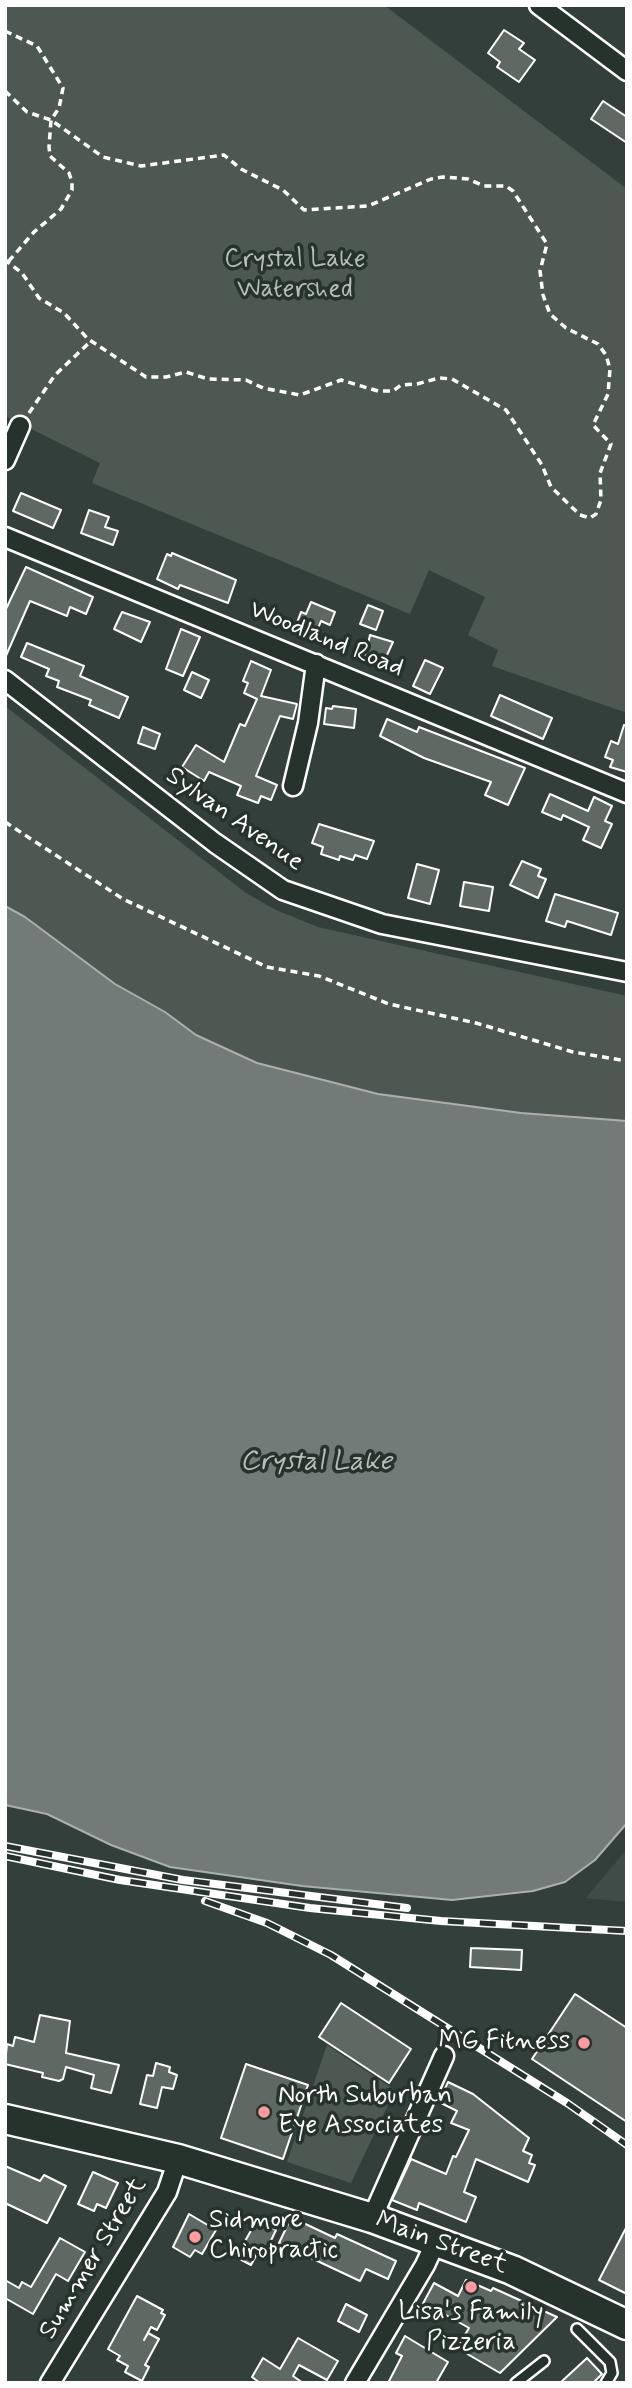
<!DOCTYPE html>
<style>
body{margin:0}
#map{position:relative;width:632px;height:2388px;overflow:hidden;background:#333f3a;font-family:Mynerve,sans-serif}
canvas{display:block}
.frame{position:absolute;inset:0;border:7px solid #fff;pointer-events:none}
</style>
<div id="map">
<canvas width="632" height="2388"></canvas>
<div class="frame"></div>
</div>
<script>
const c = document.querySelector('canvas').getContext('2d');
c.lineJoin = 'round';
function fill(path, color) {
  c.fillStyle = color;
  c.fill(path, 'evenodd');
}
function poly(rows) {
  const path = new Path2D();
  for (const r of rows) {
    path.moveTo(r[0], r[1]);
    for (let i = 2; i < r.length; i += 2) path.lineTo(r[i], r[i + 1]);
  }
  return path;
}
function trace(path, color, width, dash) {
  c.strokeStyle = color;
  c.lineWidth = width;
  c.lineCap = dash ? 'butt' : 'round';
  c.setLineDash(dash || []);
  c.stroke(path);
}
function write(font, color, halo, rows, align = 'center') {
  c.font = font + ' Mynerve,sans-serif';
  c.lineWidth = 7;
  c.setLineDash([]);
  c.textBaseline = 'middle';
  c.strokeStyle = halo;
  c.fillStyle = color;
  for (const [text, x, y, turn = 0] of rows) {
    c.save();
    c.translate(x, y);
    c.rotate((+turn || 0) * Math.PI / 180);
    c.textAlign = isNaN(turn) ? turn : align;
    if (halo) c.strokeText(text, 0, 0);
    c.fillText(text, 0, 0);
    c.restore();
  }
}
fill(poly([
 [627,1849,627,1902,586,1898]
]), '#404c47');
fill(poly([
 [5,5,384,5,627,189,627,713,492,666,498,650,468,635,485,597,429,570,410,614,92,483,100,463,5,416],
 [5,706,246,893,276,910,318,927,627,996,627,1121,521,1113,378,1094,320,1082,257,1063,197,1035,165,1012,115,984,25,917,5,906],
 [327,2045,395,2090,351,2183,287,2162]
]), '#4d5853');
const water = poly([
 [5,906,25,917,115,984,165,1012,196,1035,257,1063,378,1094,521,1113,627,1121,627,1823,595,1860,565,1882,533,1891,452,1900,302,1886,170,1867,111,1845,47,1814,5,1805,5,906]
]);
fill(water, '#737b78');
trace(water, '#abb0ae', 2);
const building = poly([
 [504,30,524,43,519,49,535,60,519,82,497,67,500,62,488,53,504,30],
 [603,101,627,117,627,143,591,119,603,101],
 [21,493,61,510,53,528,13,511,21,493],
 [89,510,109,517,105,527,118,531,113,545,81,533,89,510],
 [172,553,236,580,228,603,180,585,178,589,157,579,167,554,171,556,172,553],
 [26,567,93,597,86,614,70,607,67,616,30,601,5,658,5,611,26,567],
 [311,602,335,612,330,625,321,621,315,636,295,628,301,612,306,614,311,602],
 [368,605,383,611,376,630,360,624,368,605],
 [122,612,150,622,141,642,114,629,122,612],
 [181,629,200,637,183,676,166,669,181,629],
 [370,635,393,642,381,668,364,662,370,635],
 [27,643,84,666,80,676,128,697,119,718,89,705,91,700,57,687,59,681,46,676,49,669,21,657,27,643],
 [425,660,443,668,430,694,413,686,425,660],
 [251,661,271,670,261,696,297,704,293,719,280,716,256,776,277,785,271,800,261,796,258,803,237,795,241,786,209,772,204,781,182,767,196,745,224,762,240,724,245,726,257,699,244,693,248,683,243,681,251,661],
 [192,672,209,680,201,698,184,690,192,672],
 [500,695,552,718,543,739,491,716,500,695],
 [333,706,356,709,354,728,324,724,326,708,332,709,333,706],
 [387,719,417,732,419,727,525,768,508,805,485,795,491,782,424,758,380,736,387,719],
 [624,725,627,726,627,772,610,767,613,760,605,757,611,741,618,744,624,725],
 [143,727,160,734,155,749,138,743,143,727],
 [550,794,588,811,594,797,612,806,605,821,612,824,601,848,583,840,589,827,563,815,561,820,542,812,550,794],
 [319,824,374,841,367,859,355,855,353,860,340,856,339,860,321,854,323,847,312,843,319,824],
 [522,861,541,869,538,876,546,879,538,898,510,885,522,861],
 [417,864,439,870,430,904,408,898,417,864],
 [464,882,493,887,489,911,460,906,464,882],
 [555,894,618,913,611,935,567,921,565,927,546,921,555,894],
 [471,1948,522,1950,521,1970,470,1967,471,1948],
 [575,1994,627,2028,627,2122,532,2059,575,1994],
 [341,2003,411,2049,389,2083,319,2037,341,2003],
 [40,2015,70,2021,66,2053,119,2065,111,2093,91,2088,94,2075,66,2067,63,2079,59,2081,42,2077,43,2073,5,2064,7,2044,13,2046,15,2037,34,2042,40,2015],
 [156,2063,170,2067,169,2072,177,2075,173,2089,162,2087,157,2108,140,2104,147,2075,153,2076,156,2063],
 [246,2064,308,2085,283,2159,221,2138,246,2064],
 [448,2082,473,2094,529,2138,523,2151,532,2155,529,2163,535,2165,528,2182,476,2159,464,2192,476,2197,466,2222,419,2203,417,2210,392,2200,411,2159,446,2174,453,2156,456,2157,469,2130,451,2123,457,2111,439,2102,448,2082],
 [5,2166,40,2181,44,2175,66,2186,47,2223,5,2203,5,2166],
 [93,2172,118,2183,106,2208,97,2204,94,2211,78,2204,93,2172],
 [189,2214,216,2230,202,2254,195,2250,190,2257,173,2247,189,2214],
 [257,2220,276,2230,267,2249,258,2252,251,2265,236,2257,257,2220],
 [290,2220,296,2222,297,2220,335,2238,337,2234,396,2261,388,2279,366,2269,360,2281,279,2243,290,2220],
 [627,2226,627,2294,599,2280,627,2226],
 [60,2238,85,2252,68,2281,56,2274,33,2314,5,2298,5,2280,19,2288,22,2282,31,2287,60,2238],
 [466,2280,491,2291,493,2288,557,2317,500,2373,457,2348,469,2328,437,2310,433,2318,419,2311,434,2283,458,2296,466,2280],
 [137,2296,163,2310,161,2313,165,2315,157,2330,151,2327,144,2340,148,2333,159,2339,145,2365,149,2367,142,2381,125,2372,128,2366,117,2360,120,2356,108,2349,137,2296],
 [346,2304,367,2315,359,2332,338,2321,346,2304],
 [405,2336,448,2362,436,2383,388,2383,402,2356,396,2353,405,2336],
 [298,2338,338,2361,327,2380,299,2365,293,2376,303,2383,260,2383,252,2377,263,2358,280,2369,298,2338],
 [587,2358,602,2374,593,2383,560,2383,587,2358]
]);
fill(building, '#5f6964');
trace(building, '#fff', 2);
const lane = poly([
 [577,2329,610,2362,612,2373,606,2383],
 [516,2383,544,2361]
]);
const street = poly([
 [539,5,627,71],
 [5,460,20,426],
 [5,537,627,793],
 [5,680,215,843,283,890,382,924,627,972],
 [293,786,308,723,316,664],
 [372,2218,444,2056],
 [50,2383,167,2192,178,2159],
 [355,2383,425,2265,436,2241]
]);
const primary = poly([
 [5,2119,178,2159,372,2218,512,2270,627,2325]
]);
trace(lane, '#fff', 14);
trace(street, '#fff', 23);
trace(primary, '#fff', 33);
trace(poly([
 [5,31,37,46,63,88,59,108,51,120,49,147,50,156,69,173,72,182,72,190,61,209,34,232,8,262],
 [5,91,27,112,51,120,103,157,141,166,224,155,241,169,283,190,304,210,368,206,431,179,443,177,468,179,484,186,506,186,513,191,547,244,540,271,543,295,550,314,566,328,598,344,606,355,610,369,608,394,593,425,611,444,600,473,601,500,596,514,590,518,580,515,551,487,542,465,506,410,452,379,439,378,417,384,401,385,393,391,378,391,341,380,300,395,263,388,246,380,208,379,186,372,166,377,146,377,88,339,64,313,39,298,22,273,5,260],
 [29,413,55,375,91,341],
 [5,822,123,899,267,967,319,976,389,1004,476,1023,573,1052,627,1061]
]), '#fff', 3.5, [7, 5]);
trace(lane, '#26332d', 9);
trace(street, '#26332d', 18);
trace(primary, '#26332d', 28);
const rail = poly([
 [5,1846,183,1880,407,1908],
 [5,1856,120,1880,310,1908,441,1921,627,1931],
 [205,1901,267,1923,331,1955,567,2103,627,2145]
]);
trace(rail, '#fff', 8);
trace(rail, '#26332d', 5, [16]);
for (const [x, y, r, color] of [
 [584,2043,7,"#ff9aa2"],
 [264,2112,7,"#ff9aa2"],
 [195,2237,7,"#ff9aa2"],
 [471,2287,7,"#ff9aa2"]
]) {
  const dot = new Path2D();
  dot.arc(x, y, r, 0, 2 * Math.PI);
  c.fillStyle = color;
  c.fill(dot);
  trace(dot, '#26332d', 2.5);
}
write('26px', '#b8bcba', '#26332d', [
 ["Crystal Lake",295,261],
 ["Watershed",295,291]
]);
write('26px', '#fff', '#26332d', [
 ["Woodland Road",326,640,22],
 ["Sylvan Avenue",234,820,35],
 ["Main Street",441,2244,20],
 ["Summer Street",94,2259,-59]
]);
write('26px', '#fff', '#26332d', [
 ["MG Fitness",570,2043,"right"],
 ["North Suburban",278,2097],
 ["Eye Associates",278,2127],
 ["Sidmore",209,2222],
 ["Chiropractic",209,2252],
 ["Lisa's Family",471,2314,"center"],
 ["Pizzeria",471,2344,"center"]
], 'left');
write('italic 28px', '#b9bdbc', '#26332d', [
 ["Crystal Lake",316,1463]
]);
</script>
